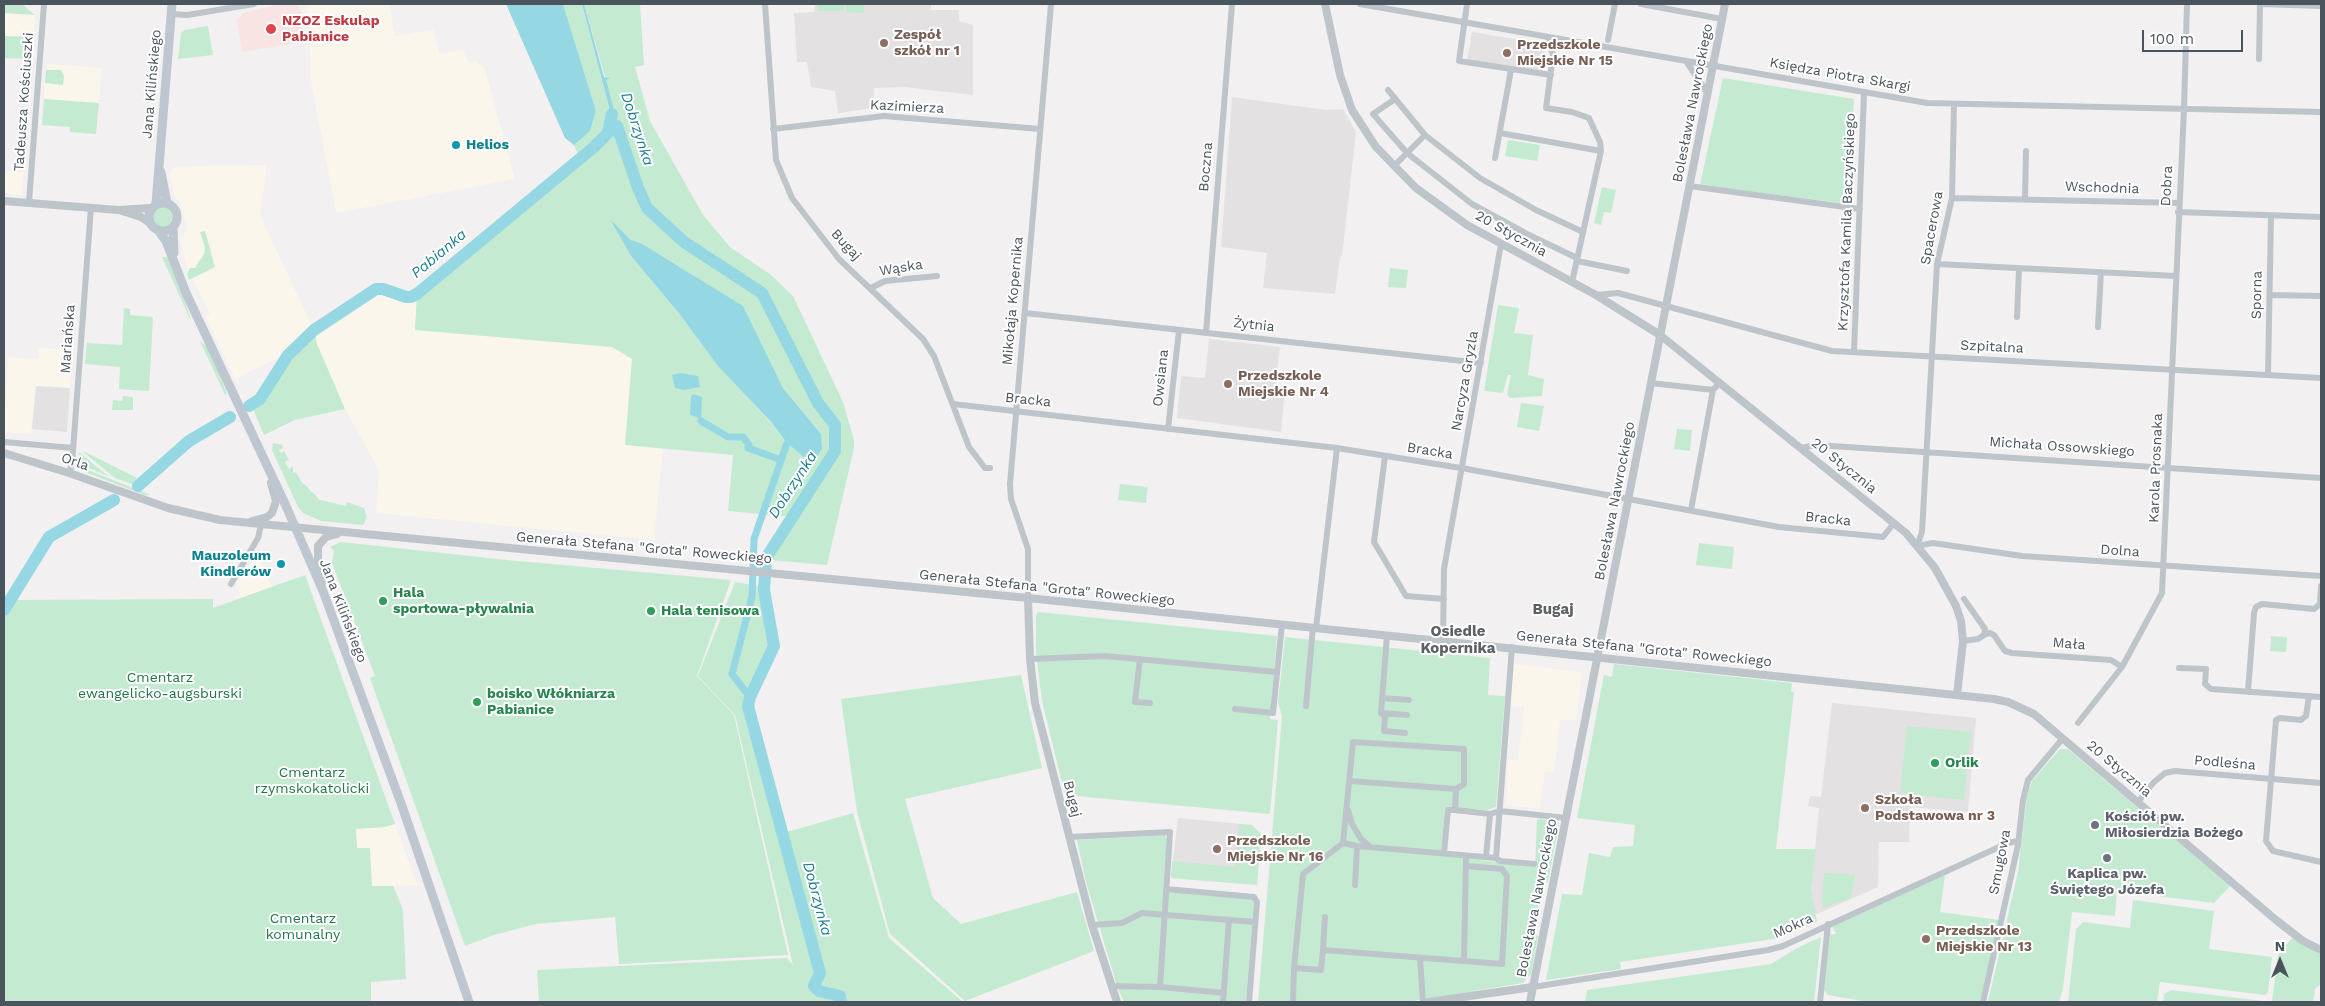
<!DOCTYPE html>
<meta charset="utf-8">
<style>
body{margin:0}
#map{position:relative;width:2325px;height:1006px;overflow:hidden;background:#f2f0f0;font-family:"Work Sans",sans-serif}
canvas{display:block}
.frame{position:absolute;inset:0;border:5px solid #4a545c;pointer-events:none}
.north{position:absolute;left:2255px;top:936px;width:50px;height:50px;-webkit-text-stroke:4px #fff;paint-order:stroke;rotate:0deg;font-size:14px;font-weight:700;line-height:20px;text-align:center;color:#4a545c}
.north::after{content:'';display:block;margin:auto;width:18px;height:22px;background:#4a545c;clip-path:polygon(50% 0,100% 100%,50% 72%,0 100%)}
.scale{position:absolute;left:2142px;top:30px;width:101px;height:22px;box-sizing:border-box;border:2px solid #4a545c;border-top:0;padding-left:6px;font-size:15px;line-height:18px;white-space:nowrap;color:#4a545c;-webkit-text-stroke:4px #fff;paint-order:stroke}
</style>
<div id="map">
<canvas width="2325" height="1006"></canvas>
<div class="frame"></div>
<div class="north">N</div>
<div class="scale">100 m</div>
</div>
<script>
const c = document.querySelector('canvas').getContext('2d');
c.lineJoin = 'round';
function fill(path, color) {
  c.fillStyle = color;
  c.fill(path, 'evenodd');
}
function poly(rows) {
  const path = new Path2D();
  for (const r of rows) {
    if (r.length === 3) {
      path.moveTo(r[0] + r[2], r[1]);
      path.arc(r[0], r[1], r[2], 0, 2 * Math.PI);
      continue;
    }
    path.moveTo(r[0], r[1]);
    for (let i = 2; i < r.length; i += 2) path.lineTo(r[i], r[i + 1]);
  }
  return path;
}
function trace(path, color, width, dash) {
  c.strokeStyle = color;
  c.lineWidth = width;
  c.lineCap = dash ? 'butt' : 'round';
  c.setLineDash(dash || []);
  c.stroke(path);
}
function write(font, color, halo, rows, align = 'center') {
  c.font = font + ' "Work Sans",sans-serif';
  c.lineWidth = 4;
  c.setLineDash([]);
  c.textBaseline = 'middle';
  c.strokeStyle = halo;
  c.fillStyle = color;
  for (const [text, x, y, turn = 0] of rows) {
    c.save();
    c.translate(x, y);
    c.rotate((+turn || 0) * Math.PI / 180);
    c.textAlign = isNaN(turn) ? turn : align;
    if (halo) c.strokeText(text, 0, 0);
    c.fillText(text, 0, 0);
    c.restore();
  }
}
fill(poly([
 [308,4,389,4,395,36,434,30,439,54,463,50,469,63,476,61,485,69,515,179,336,213,311,81],
 [4,13,35,15,34,37,4,36],
 [47,64,102,68,99,103,44,99],
 [267,165,260,215,313,328,284,355,235,379,205,316,210,313,193,279,190,280,180,239,187,230,179,199,176,201,169,176,173,168,190,166],
 [4,171,24,172,22,195,4,193],
 [376,289,383,289,406,297,411,297,418,293,415,330,612,347,632,359,625,444,663,449,654,540,376,513,379,470,345,409,317,344,314,330],
 [39,348,73,350,70,388,36,386,31,434,4,432,8,357,38,359],
 [259,559,272,587,241,598,237,586,252,562],
 [1513,664,1582,672,1576,720,1560,720,1554,773,1545,772,1540,809,1506,805,1508,759,1518,760,1524,707,1509,706],
 [395,824,417,885,371,887,370,848,357,849,356,829,385,827]
]), '#faf6ec');
fill(poly([
 [815,4,931,4,931,10,959,10,959,21,973,25,973,95,904,87,874,88,873,108,838,113,835,91,811,87,807,62,797,62,794,13,814,12],
 [1472,32,1546,44,1541,72,1467,60],
 [1232,97,1326,110,1343,109,1356,132,1342,256,1340,257,1335,294,1263,288,1267,253,1221,247],
 [1209,339,1280,347,1275,386,1285,388,1281,432,1177,418,1181,376,1205,378],
 [36,386,70,388,67,432,32,429],
 [1832,703,1976,718,1968,812,1910,807,1909,842,1879,842,1878,887,1815,915,1811,889,1819,808,1808,806,1810,796,1821,797],
 [1178,818,1252,825,1261,834,1257,885,1171,878]
]), '#e3e1e1');
fill(poly([
 [281,4,297,4,302,13,304,42,242,52,237,20,243,13]
]), '#f9e4e4');
fill(poly([
 [4,4,22,4,35,15,4,13],
 [563,4,582,4,609,108,609,119,613,115,621,143,633,173,605,80,608,77,605,77,584,4,640,4,644,65,635,67,650,121,703,215,730,247,770,274,793,296,843,402,854,440,854,448,827,565,770,560,817,480,794,517,728,511,733,455,625,445,632,359,612,347,415,330,417,293,580,159,574,145,590,131,596,111],
 [612,221,631,240,743,307,783,388,821,434,812,464,787,443,772,424,716,363,678,312,631,256],
 [818,4,844,4,843,11,818,11],
 [846,4,864,4,864,13,846,12],
 [208,26,213,55,178,59,181,33,185,30],
 [4,36,34,37,32,59,4,58],
 [46,70,61,70,64,76,63,85,45,83],
 [1723,78,1854,99,1848,204,1700,185],
 [44,99,99,103,96,134,70,132,70,127,42,125],
 [1508,140,1540,145,1537,161,1505,156],
 [1602,187,1616,190,1611,213,1604,212,1601,225,1594,223],
 [162,217,10],
 [205,231,215,267,189,280,187,274,190,268,195,268,204,254,205,248,200,232],
 [162,257,168,257,191,319,190,319],
 [1390,268,1408,270,1406,288,1388,287],
 [1498,305,1519,308,1514,333,1533,335,1528,375,1544,379,1542,396,1510,398,1507,394,1511,375,1508,375,1503,393,1484,391],
 [124,308,130,309,130,315,153,317,149,391,119,389,120,367,85,364,87,343,122,345],
 [314,330,317,344,345,409,295,420,264,435,251,404,260,399,288,355],
 [200,341,209,349,227,394,225,395],
 [123,396,133,397,133,410,112,410,113,400,122,401],
 [1521,403,1544,406,1539,431,1517,427],
 [1677,429,1692,430,1690,451,1674,449],
 [273,443,282,445,283,448,279,450,281,453,284,451,289,460,285,462,289,469,293,466,293,473,296,472,301,481,320,500,346,506,347,502,364,508,367,517,363,525,321,521,303,513,298,507,272,450],
 [81,450,137,478,132,484,115,478],
 [79,452,108,476,84,466,78,458],
 [76,463,83,468,151,495,145,495,82,471],
 [1120,484,1148,487,1146,503,1118,500],
 [341,542,507,560,731,580,697,676,734,715,788,955,619,964,615,917,536,924,494,935,465,946,370,678,375,676,332,563,334,551,330,547],
 [1699,543,1734,547,1732,569,1696,565],
 [305,575,395,824,385,827,356,829,357,848,370,848,372,886,393,886,398,897,403,910,406,979,371,982,371,1002,4,1002,4,616,14,600,213,599,213,608],
 [735,582,759,586,770,647,744,703,780,834,853,813,889,938,963,1002,539,1002,537,970,787,958,793,965,735,715,698,676],
 [1038,612,1277,636,1270,719,1278,720,1270,814,1065,795,1042,701,1036,654,1036,616],
 [2271,636,2287,637,2286,652,2270,651],
 [1285,637,1490,658,1488,695,1505,696,1496,807,1487,810,1445,808,1441,855,1535,867,1537,819,1557,820,1559,823,1548,882,1543,881,1533,934,1538,936,1531,974,1523,983,1407,1002,1258,1002,1282,716,1278,703],
 [1614,664,1792,683,1791,692,1794,692,1776,849,1816,849,1811,889,1817,922,1780,938,1620,962,1621,969,1546,980,1562,894,1582,895,1589,853,1610,857,1613,847,1633,846,1635,825,1577,818,1604,675,1612,677],
 [1021,675,1042,768,905,799,933,898,961,924,1077,892,1094,951,965,1001,890,934,857,812,841,699],
 [1907,726,1971,732,1964,800,1900,793],
 [2060,749,2068,749,2230,886,2214,903,2117,891,2115,916,2072,912,2063,989,2059,1002,1988,1002,2018,872,2027,795,2032,781],
 [1239,824,1252,825,1261,834,1257,885,1171,878,1172,861,1235,867],
 [1165,835,1167,839,1163,891,1252,899,1254,902,1246,1002,1124,1002,1118,989,1086,882,1077,840],
 [1824,873,1855,875,1851,898,1822,908],
 [1945,875,1940,912,1999,920,1980,1002,1868,1002,1828,995,1824,990,1830,934,1836,934,1832,926],
 [2133,900,2214,911,2209,949,2272,957,2268,992,2265,995,2160,982,2157,1002,2068,1002,2076,929,2083,922,2130,928],
 [1821,937,1814,1002,1585,1002,1587,990,1771,964,1797,948],
 [2292,938,2321,954,2321,984,2315,989,2313,1002,2163,1002,2164,994,2171,990,2272,1002,2278,955]
]), '#c4ebd1');
fill(poly([
 [506,4,563,4,596,111,590,131,574,145,565,138],
 [582,4,584,4,604,77,610,78,606,80,623,143,621,143,613,117,612,119,609,119,609,107],
 [610,219,631,240,642,244,743,306,783,388,821,434,822,449,812,464,787,443,771,422,718,366,678,312,631,256],
 [680,373,698,376,700,387,684,390,675,388,672,375],
 [693,394,702,397,701,421,697,417,690,415,691,397]
]), '#95d7e3');
trace(poly([
 [701,421,728,437,743,437,749,445,748,448,781,460],
 [750,697,732,674,752,597,754,539,787,443]
]), '#95d7e3', 7);
trace(poly([
 [617,126,638,188,647,208,684,242,762,293,818,403,835,425,835,451,766,558,764,590,774,646,750,697,748,706,820,973,814,986,819,991,840,996,841,1002],
 [249,406,260,399,288,355,314,330,376,289,383,289,406,297,411,297,418,293,594,147,608,133,612,114],
 [138,486,189,441,230,417],
 [4,610,49,537,114,500]
]), '#95d7e3', 12);
trace(poly([
 [765,4,776,160,792,198,839,259,923,339,934,356,969,447,985,468,990,468],
 [1360,4,1927,103,2321,112],
 [1467,4,1459,61,1551,75],
 [1641,4,1722,19],
 [171,14,187,15,254,4],
 [1548,37,1553,55,1546,108,1572,112,1589,118,1600,142,1601,151,1572,282],
 [1608,40,1615,4],
 [2259,59,2260,4,2321,6],
 [1686,61,1708,94],
 [1388,90,1425,135,1480,178,1536,210,1583,232],
 [1395,99,1373,114,1407,153,1472,204,1527,234,1577,258],
 [1954,104,1952,198,1937,264,1922,532,1917,546,1933,543,2022,556,2321,576],
 [773,129,884,116,1040,129],
 [1500,133,1601,151],
 [1495,158,1511,70],
 [1394,166,1425,135],
 [1689,186,1860,209],
 [1952,198,2179,203],
 [2025,198,2026,151],
 [29,202,44,4],
 [2178,212,2321,217],
 [1577,261,1627,271],
 [1937,264,2176,276],
 [871,288,885,281,937,276],
 [1596,295,1618,293,1832,351,2321,378],
 [2270,295,2321,296],
 [1025,313,1481,363],
 [2017,317,2019,269],
 [2098,327,2101,272],
 [1206,333,1232,4],
 [1854,352,1864,93],
 [2268,375,2271,216],
 [1651,383,1713,390],
 [953,404,1337,448,1467,469,1779,527,1883,537,1894,523],
 [1168,429,1179,330],
 [4,442,73,448],
 [1801,448,1816,445,2321,478],
 [1385,456,1374,542,1406,596,1444,599],
 [69,473,72,464,91,207],
 [1691,510,1713,390,1720,382],
 [231,584,258,538,261,525],
 [1028,598,1028,549,1011,499,1010,484,1051,4],
 [1316,628,1337,448],
 [1387,635,1381,713,1385,717,1384,731,1405,733],
 [1984,635,1990,633,1994,635,2005,651,2012,653,2111,660,2122,667],
 [1443,641,1444,569,1501,244],
 [1963,641,1978,639,1984,635,1985,629,1964,599],
 [1030,659,1105,656,1277,672],
 [1140,659,1135,702,1150,703],
 [2179,668,2206,669,2205,684,2211,689,2321,697],
 [2248,692,2254,613,2256,607,2262,604,2314,609,2320,604,2321,586],
 [2309,696,2306,716,2301,720,2280,718,2276,720,2266,841,2273,851,2321,862],
 [1382,698,1409,700],
 [1306,706,1313,627],
 [1235,709,1273,713,1282,624],
 [1381,713,1407,715],
 [2078,723,2122,667,2162,593,2184,109,2187,4],
 [1350,781,1456,789],
 [2138,802,2154,782,2165,773,2175,771,2321,783],
 [1348,810,1352,824,1361,839,1371,847],
 [1455,810,1490,814,1500,811,1566,818],
 [1069,837,1170,832,1160,987],
 [1343,843,1353,742,1464,749,1464,784,1456,789,1455,810,1448,810,1444,853],
 [1486,857,1490,814],
 [1496,858,1512,647],
 [1355,885,1357,846],
 [1166,889,1254,897,1257,902,1249,1002],
 [1092,925,1122,923,1142,913,1255,922],
 [1323,950,1325,917],
 [1420,958,1423,1002],
 [1464,961,1466,856],
 [1294,968,1321,970,1323,950,1502,964,1507,876,1502,869,1466,866],
 [1111,986,1160,987,1224,993],
 [1533,987,1768,950,1783,946,2008,843,2018,841],
 [1223,1002,1229,920],
 [1293,1002,1294,968,1303,874,1343,843,1357,846,1496,858,1500,861,1534,864],
 [1820,1002,1828,924],
 [1983,1002,2018,845,2023,800,2028,780,2063,738]
]), '#bdc5cb', 6);
trace(poly([
 [1325,4,1340,75,1352,110,1376,147,1416,188,1467,225,1596,295,1660,335,1906,533,1935,568,1956,606,1961,621,1963,641,1957,695],
 [4,201,118,210,151,208],
 [122,211,141,217,150,223],
 [4,453,69,473,168,508,220,520,1028,598,1994,699,2008,702,2034,714,2276,920,2303,941,2321,950],
 [252,521,267,517,272,513,276,501,271,483],
 [322,583,318,559,318,546,326,537,337,534],
 [1028,598,1030,659,1035,703,1092,925,1117,1002],
 [1428,1002,1533,987],
 [1530,1002,1725,4]
]), '#bdc5cb', 8);
trace(poly([
 [161,172,167,203],
 [163,217,14],
 [156,204,172,4],
 [173,227,174,253],
 [158,230,166,241,186,293,286,506,323,591,402,806,469,1002]
]), '#bec7d0', 9);
for (const [x, y, r, color] of [
 [271,29,6,"#e0444e"],
 [884,43,5,"#8d6e63"],
 [1507,53,5,"#8d6e63"],
 [456,145,5,"#0f9aa8"],
 [1228,384,5,"#8d6e63"],
 [281,564,5,"#0f9aa8"],
 [383,601,5,"#2e9e5b"],
 [651,611,5,"#2e9e5b"],
 [477,702,5,"#2e9e5b"],
 [1935,763,5,"#2e9e5b"],
 [1865,808,5,"#8d6e63"],
 [2095,825,5,"#6b7280"],
 [1217,849,5,"#8d6e63"],
 [2107,858,5,"#6b7280"],
 [1926,939,5,"#8d6e63"]
]) {
  const dot = new Path2D();
  dot.arc(x, y, r, 0, 2 * Math.PI);
  c.fillStyle = color;
  c.fill(dot);
  trace(dot, '#fff', 2);
}
write('bold 14px', '#be3a42', '#fff', [
 ["NZOZ Eskulap",282,21],
 ["Pabianice",282,37]
], 'left');
write('bold 14px', '#785e54', '#fff', [
 ["Zespół",894,35],
 ["szkół nr 1",894,51],
 ["Przedszkole",1517,45],
 ["Miejskie Nr 15",1517,61],
 ["Przedszkole",1238,376],
 ["Miejskie Nr 4",1238,392],
 ["Szkoła",1875,800],
 ["Podstawowa nr 3",1875,816],
 ["Przedszkole",1227,841],
 ["Miejskie Nr 16",1227,857],
 ["Przedszkole",1936,931],
 ["Miejskie Nr 13",1936,947]
], 'left');
write('14px', '#4a545c', '#fff', [
 ["Księdza Piotra Skargi",1840,75,10],
 ["Jana Kilińskiego",152,84,-85],
 ["Tadeusza Kościuszki",24,102,-86],
 ["Bolesława Nawrockiego",1693,103,-79],
 ["Kazimierza",907,107,3],
 ["Boczna",1206,167,-85],
 ["Dobra",2167,186,-87],
 ["Wschodnia",2102,188,2],
 ["Krzysztofa Kamila Baczyńskiego",1847,222,-88],
 ["Spacerowa",1932,228,-80],
 ["20 Stycznia",1511,234,29],
 ["Bugaj",846,245,47],
 ["Wąska",901,268,-9],
 ["Sporna",2257,295,-89],
 ["Mikołaja Kopernika",1013,301,-85],
 ["Żytnia",1254,325,6],
 ["Mariańska",68,339,-86],
 ["Szpitalna",1992,347,3],
 ["Owsiana",1161,378,-84],
 ["Narcyza Gryzla",1465,381,-80],
 ["Bracka",1028,400,6],
 ["Michała Ossowskiego",2062,447,4],
 ["Bracka",1430,451,9],
 ["Orla",75,462,19],
 ["20 Stycznia",1844,466,39],
 ["Karola Prosnaka",2156,468,-88],
 ["Bolesława Nawrockiego",1615,501,-79],
 ["Bracka",1828,519,6],
 ["Generała Stefana \"Grota\" Roweckiego",644,548,5],
 ["Dolna",2120,551,4],
 ["Generała Stefana \"Grota\" Roweckiego",1047,588,6],
 ["Jana Kilińskiego",343,611,69],
 ["Mała",2069,644,5],
 ["Generała Stefana \"Grota\" Roweckiego",1644,649,6],
 ["Podleśna",2225,763,5],
 ["20 Stycznia",2119,769,40],
 ["Bugaj",1072,799,76],
 ["Smugowa",2000,862,-79],
 ["Bolesława Nawrockiego",1537,898,-79],
 ["Mokra",1793,926,-24]
]);
write('bold 14px', '#0d838f', '#fff', [
 ["Helios",466,145],
 ["Mauzoleum",271,556,"right"],
 ["Kindlerów",271,572,"right"]
], 'left');
write('bold 14px', '#27864d', '#fff', [
 ["Hala",393,593],
 ["sportowa-pływalnia",393,609],
 ["Hala tenisowa",661,611],
 ["boisko Włókniarza",487,694],
 ["Pabianice",487,710],
 ["Orlik",1945,763]
], 'left');
write('14px', '#217647', '#fff', [
 ["Cmentarz",160,678],
 ["ewangelicko-augsburski",160,694],
 ["Cmentarz",312,773],
 ["rzymskokatolicki",312,789],
 ["Cmentarz",303,919],
 ["komunalny",303,935]
]);
write('bold 14px', '#5b616d', '#fff', [
 ["Kościół pw.",2105,817],
 ["Miłosierdzia Bożego",2105,833],
 ["Kaplica pw.",2107,874,"center"],
 ["Świętego Józefa",2107,890,"center"]
], 'left');
write('italic 15px', '#1a7c8f', '#fff', [
 ["Dobrzynka",637,129,72],
 ["Pabianka",439,254,-40],
 ["Dobrzynka",793,485,-57],
 ["Dobrzynka",817,899,75]
]);
write('bold 15px', '#5d6164', '#fff', [
 ["Bugaj",1553,610],
 ["Osiedle",1458,632],
 ["Kopernika",1458,649]
]);
</script>
